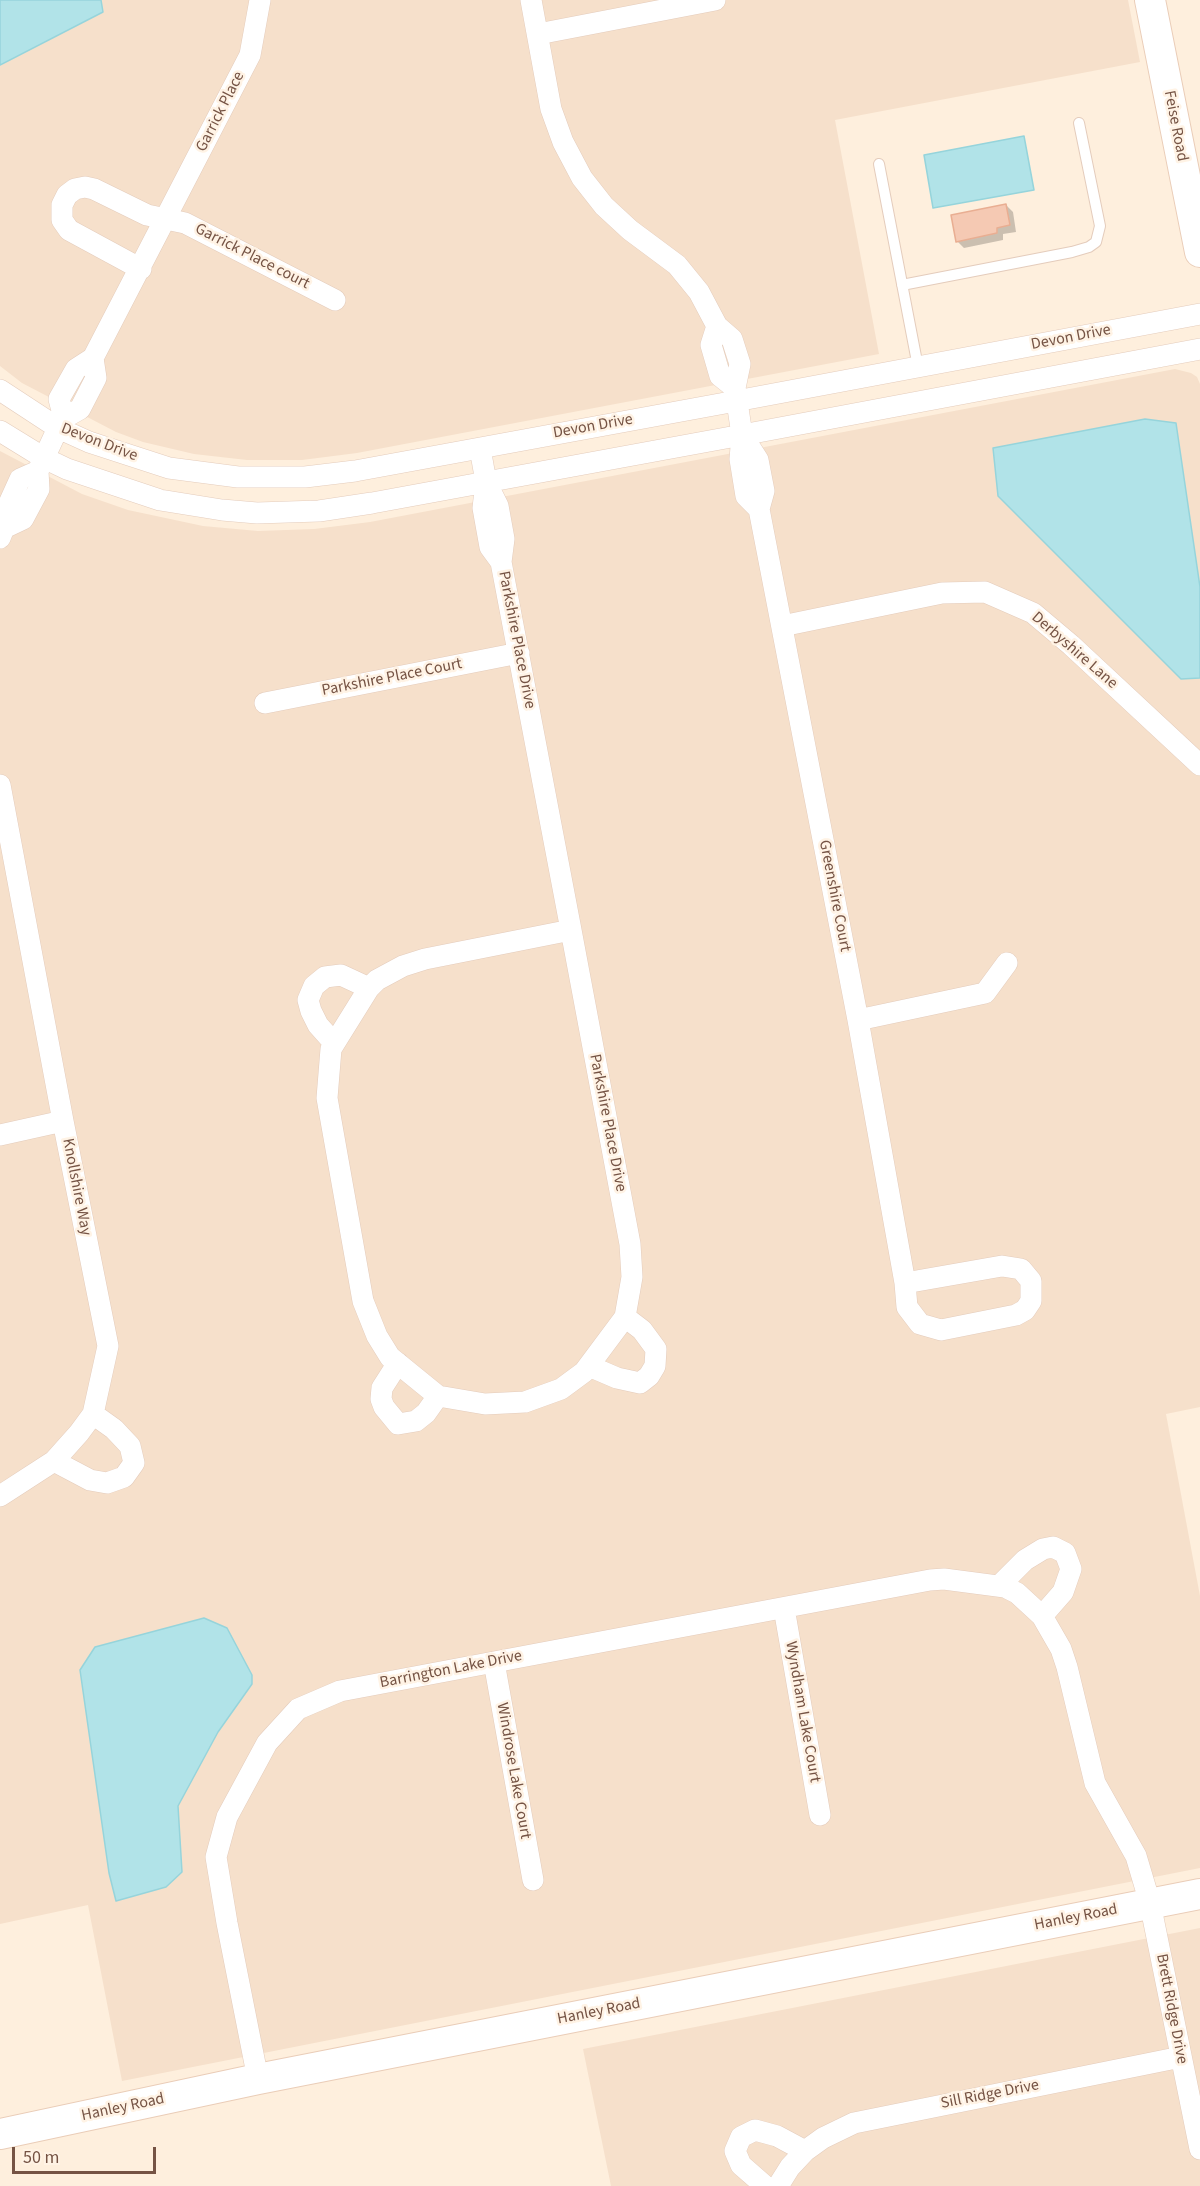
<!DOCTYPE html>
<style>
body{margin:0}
#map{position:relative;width:1200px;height:2186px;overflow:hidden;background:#feefdd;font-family:"Source Sans 3",sans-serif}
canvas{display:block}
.scale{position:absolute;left:12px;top:2147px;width:144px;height:27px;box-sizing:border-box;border:3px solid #755344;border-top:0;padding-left:8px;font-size:18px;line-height:21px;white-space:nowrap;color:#755344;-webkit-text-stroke:4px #fff3e5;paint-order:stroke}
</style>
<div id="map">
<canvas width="1200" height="2186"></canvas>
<div class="scale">50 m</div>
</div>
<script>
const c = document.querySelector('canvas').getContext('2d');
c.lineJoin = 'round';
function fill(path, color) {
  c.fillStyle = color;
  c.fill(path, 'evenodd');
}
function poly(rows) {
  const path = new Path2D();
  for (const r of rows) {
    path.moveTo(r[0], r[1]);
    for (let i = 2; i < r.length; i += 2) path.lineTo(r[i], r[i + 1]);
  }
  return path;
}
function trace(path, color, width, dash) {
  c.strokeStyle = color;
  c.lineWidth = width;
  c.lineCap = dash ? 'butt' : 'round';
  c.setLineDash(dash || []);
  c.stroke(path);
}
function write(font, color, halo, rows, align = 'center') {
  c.font = font + ' "Source Sans 3",sans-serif';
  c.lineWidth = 5;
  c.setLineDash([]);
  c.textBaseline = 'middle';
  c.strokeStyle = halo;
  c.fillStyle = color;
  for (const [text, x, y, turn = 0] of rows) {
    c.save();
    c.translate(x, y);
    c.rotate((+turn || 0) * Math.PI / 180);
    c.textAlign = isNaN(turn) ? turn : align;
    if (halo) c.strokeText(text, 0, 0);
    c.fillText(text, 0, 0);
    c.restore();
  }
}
fill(poly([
 [0,0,1128,0,1140,62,835,120,879,354,357,453,302,460,247,460,194,454,143,442,116,432,22,383,0,366],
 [1175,369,1191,373,1197,377,1200,384,1200,1407,1166,1414,1200,1596,1200,1868,122,2081,88,1905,0,1924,0,451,82,494,128,510,203,526,258,531,314,529,370,522],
 [1200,1928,1200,2186,611,2186,583,2049]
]), '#f6e0cb');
const water = poly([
 [0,0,101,0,103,12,0,65,0,0],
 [1024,136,1034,190,933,208,924,155,1024,136],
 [1145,419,1176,423,1200,587,1200,678,1181,679,998,496,993,448,1145,419],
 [204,1618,227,1628,252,1675,252,1684,218,1732,178,1806,182,1872,166,1887,116,1901,109,1873,80,1670,95,1647,204,1618]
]);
fill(water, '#b1e3e8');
trace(water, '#96d4db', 1.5);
fill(poly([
 [1006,205,1013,212,1016,232,1003,234,1003,240,964,248,957,241]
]), '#0003');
const building = poly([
 [1006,204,1010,225,997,228,997,233,956,242,951,215,1006,204]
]);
fill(building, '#f5c9b3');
trace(building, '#e9ae92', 1.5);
const lane = poly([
 [879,164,918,367],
 [902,285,1072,252,1089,247,1096,242,1100,226,1079,123]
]);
const street = poly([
 [531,0,551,109,563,142,582,178,604,206,630,230,677,265,699,292,717,326,732,339,740,364,735,388,742,435,740,459,746,496,759,509],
 [538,34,715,0],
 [141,269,69,230,62,220,62,205,67,195,75,189,85,187,94,189,147,215,185,223,335,300],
 [717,326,711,345,720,376,735,388],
 [0,390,58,428,89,442,169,468,238,477,305,477,355,471,736,401,1200,314],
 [64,418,59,399,76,369,93,358,250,55,260,0],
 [0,431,44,458,67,469,160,500,222,510,257,513,319,511,372,503,742,435,1200,349],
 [742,435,758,460,764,491,759,509,858,1020,905,1283,1002,1266,1021,1269,1031,1281,1031,1301,1025,1310,1016,1315,941,1330,920,1324,907,1307,905,1283],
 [480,448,486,482,498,506,504,539,501,562,571,930],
 [486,482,483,508,490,547,501,562],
 [4,528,23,519,39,489,38,471,58,428,64,418,80,409,96,378,93,358],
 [0,538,4,528,5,512,20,479,38,471],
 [782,626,942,593,985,592,1033,613,1071,645,1200,765],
 [265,703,519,653],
 [0,785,63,1121,108,1346,93,1414,79,1433,54,1461,0,1496],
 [571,930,630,1244,632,1277,625,1317,584,1372,561,1389,525,1402,485,1404,438,1396,390,1357,377,1336,363,1301,327,1098,331,1049,369,988,377,980,403,966,425,959,571,930],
 [858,1020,985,993,1007,963],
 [334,1043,318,1025,311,1011,308,1000,314,986,325,977,341,975,369,988],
 [0,1135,63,1121],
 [398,1363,382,1388,381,1399,384,1407,398,1424,416,1421,426,1413,438,1396],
 [589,1366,617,1378,640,1383,649,1376,655,1366,656,1349,642,1330,625,1317],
 [54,1461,90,1480,107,1483,124,1477,134,1463,130,1446,114,1429,93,1414],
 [999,1586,1025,1560,1043,1549,1053,1547,1065,1553,1071,1569,1063,1592,1042,1616],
 [784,1608,820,1815],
 [494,1662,533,1880],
 [258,2079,227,1923,216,1857,227,1817,267,1743,298,1709,340,1691,930,1580,944,1579,1005,1587,1017,1593,1042,1616,1061,1649,1067,1667,1095,1783,1136,1856,1150,1903,1200,2149],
 [765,2186,741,2165,735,2151,741,2137,755,2130,777,2136,805,2151],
 [778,2186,790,2167,805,2151,823,2138,854,2123,1181,2057]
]);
const secondary = poly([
 [1150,0,1200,252],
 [0,2134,258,2079,1200,1894]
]);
trace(lane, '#e4ccbc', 12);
trace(street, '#e4ccbc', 22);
trace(secondary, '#eacdb8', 32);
trace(lane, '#fff', 10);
trace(street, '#fff', 21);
trace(secondary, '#fff', 30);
write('16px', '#755344', '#fff3e5', [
 ["Garrick Place",221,112,-63],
 ["Feise Road",1175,126,79],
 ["Garrick Place court",252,257,27],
 ["Devon Drive",1071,338,-11],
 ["Devon Drive",593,427,-10],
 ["Devon Drive",99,443,21],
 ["Parkshire Place Drive",516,640,79],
 ["Derbyshire Lane",1074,651,41],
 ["Parkshire Place Court",392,678,-11],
 ["Greenshire Court",834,896,79],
 ["Parkshire Place Drive",607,1123,79],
 ["Knollshire Way",76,1187,79],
 ["Barrington Lake Drive",451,1670,-11],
 ["Wyndham Lake Court",802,1712,80],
 ["Windrose Lake Court",513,1771,80],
 ["Hanley Road",1076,1918,-11],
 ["Brett Ridge Drive",1171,2009,79],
 ["Hanley Road",599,2012,-11],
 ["Sill Ridge Drive",990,2095,-11],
 ["Hanley Road",123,2108,-12]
]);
</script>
